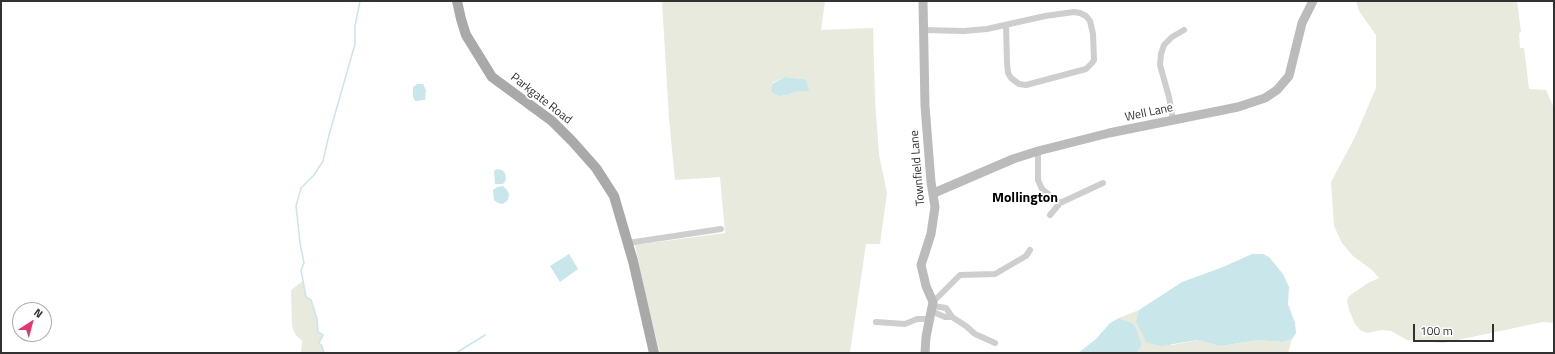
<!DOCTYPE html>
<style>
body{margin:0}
#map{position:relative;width:1555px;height:354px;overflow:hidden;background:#fff;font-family:"Titillium Web",sans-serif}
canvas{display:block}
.frame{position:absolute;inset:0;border:2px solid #313131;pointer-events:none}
.north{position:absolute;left:12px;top:302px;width:40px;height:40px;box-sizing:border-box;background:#fff;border:1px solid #adadad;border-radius:50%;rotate:36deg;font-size:11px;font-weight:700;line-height:16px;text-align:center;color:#313131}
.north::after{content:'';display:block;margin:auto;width:14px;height:18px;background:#e4366f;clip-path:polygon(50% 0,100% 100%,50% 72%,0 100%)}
.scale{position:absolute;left:1413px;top:324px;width:81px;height:18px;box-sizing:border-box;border:2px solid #313131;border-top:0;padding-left:5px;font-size:12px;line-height:14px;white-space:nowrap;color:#313131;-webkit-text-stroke:3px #fff;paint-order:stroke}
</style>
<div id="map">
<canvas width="1555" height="354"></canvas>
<div class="frame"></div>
<div class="north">N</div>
<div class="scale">100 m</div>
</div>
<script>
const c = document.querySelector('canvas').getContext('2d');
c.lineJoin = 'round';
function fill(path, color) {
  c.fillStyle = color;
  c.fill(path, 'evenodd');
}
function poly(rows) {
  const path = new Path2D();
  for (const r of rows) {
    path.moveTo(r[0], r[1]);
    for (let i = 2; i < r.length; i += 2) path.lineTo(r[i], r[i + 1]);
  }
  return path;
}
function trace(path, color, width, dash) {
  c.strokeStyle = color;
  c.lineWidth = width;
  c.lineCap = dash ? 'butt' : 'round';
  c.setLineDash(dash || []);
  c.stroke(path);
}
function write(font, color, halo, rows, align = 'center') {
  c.font = font + ' "Titillium Web",sans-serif';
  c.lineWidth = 4;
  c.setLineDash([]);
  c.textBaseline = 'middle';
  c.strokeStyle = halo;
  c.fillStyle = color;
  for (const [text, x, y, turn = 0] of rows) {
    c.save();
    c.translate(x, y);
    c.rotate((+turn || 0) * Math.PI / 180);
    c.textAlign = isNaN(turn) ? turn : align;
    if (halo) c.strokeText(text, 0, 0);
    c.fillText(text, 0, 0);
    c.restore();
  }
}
fill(poly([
 [662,1,825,1,821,30,873,28,875,100,879,155,887,193,880,244,866,244,850,352,859,353,660,353,647,303,635,245,725,233,720,177,675,180,669,118],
 [785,77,803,79,808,85,808,91,794,92,788,95,780,96,771,91,772,83],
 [1356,1,1517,1,1521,32,1519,33,1520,48,1524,48,1529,89,1546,90,1554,108,1554,323,1543,322,1443,343,1407,340,1391,331,1382,330,1367,333,1360,330,1355,324,1349,310,1347,300,1349,296,1368,283,1379,278,1372,270,1353,256,1342,243,1334,226,1331,182,1355,137,1376,88,1376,35,1359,11],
 [303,281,306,297,311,300,317,319,318,332,323,335,319,343,322,346,324,353,301,353,302,341,295,334,292,326,291,290],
 [1139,310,1136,321,1172,345,1199,340,1221,346,1257,340,1283,342,1292,339,1288,353,1136,353,1141,347,1134,324,1119,318]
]), '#e7eadc');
fill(poly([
 [785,77,803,79,806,80,809,89,808,91,794,92,788,95,780,96,774,94,771,91,772,84],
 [417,84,423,84,426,90,425,100,415,101,413,97,413,87],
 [497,169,502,170,505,173,506,180,503,184,495,184,494,171],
 [503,186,507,190,509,194,508,200,503,204,498,203,494,200,493,190,497,187],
 [569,254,578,269,560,282,550,266],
 [1252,254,1263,254,1269,257,1283,274,1289,287,1288,304,1295,323,1296,333,1292,339,1283,342,1257,340,1221,346,1198,340,1161,346,1146,342,1136,321,1139,310,1182,282,1223,267],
 [1119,318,1134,324,1141,343,1141,347,1136,353,1078,353,1096,339,1110,323]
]), '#c9e6eb');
trace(poly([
 [324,353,322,346,319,343,323,335,318,332,317,319,311,300,306,297,301,270,304,263,300,243,296,206,301,188,314,175,323,161,329,135,355,44,355,26,360,1],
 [456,353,485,335]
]), '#c9e6eb', 1.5);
trace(poly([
 [923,30,964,31,987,29,1045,16,1074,12,1080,13,1086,16,1090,21,1093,34,1094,60,1092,63,1086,69,1026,85,1019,84,1011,78,1008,73,1007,63,1006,25],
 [1173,120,1169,97,1160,65,1161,54,1164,45,1172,37,1184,30],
 [1038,151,1038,180,1042,189,1060,203,1050,215],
 [1060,203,1103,183],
 [628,243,721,229],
 [933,302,960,275,995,274,1026,256,1030,250],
 [933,306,946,308,952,317,966,326,975,334,995,343],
 [931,311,945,317,952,317],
 [876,322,905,324,917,319,929,319]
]), '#cecece', 6);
trace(poly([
 [923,1,925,106,931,182,935,207,931,234,921,265,926,286,933,302,926,337,925,353],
 [934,193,1013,159,1038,151,1109,133,1238,107,1265,98,1277,90,1289,76,1302,23,1313,1]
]), '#bbb', 9);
trace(poly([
 [457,1,461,19,466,35,492,77,552,121,572,141,596,168,614,196,633,261,654,353]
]), '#a9a9a9', 10);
write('12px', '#313131', '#fff', [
 ["Parkgate Road",541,99,38],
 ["Well Lane",1149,113,-12],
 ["Townfield Lane",918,168,-95]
]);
write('bold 14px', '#000', '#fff', [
 ["Mollington",1025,199]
]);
</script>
